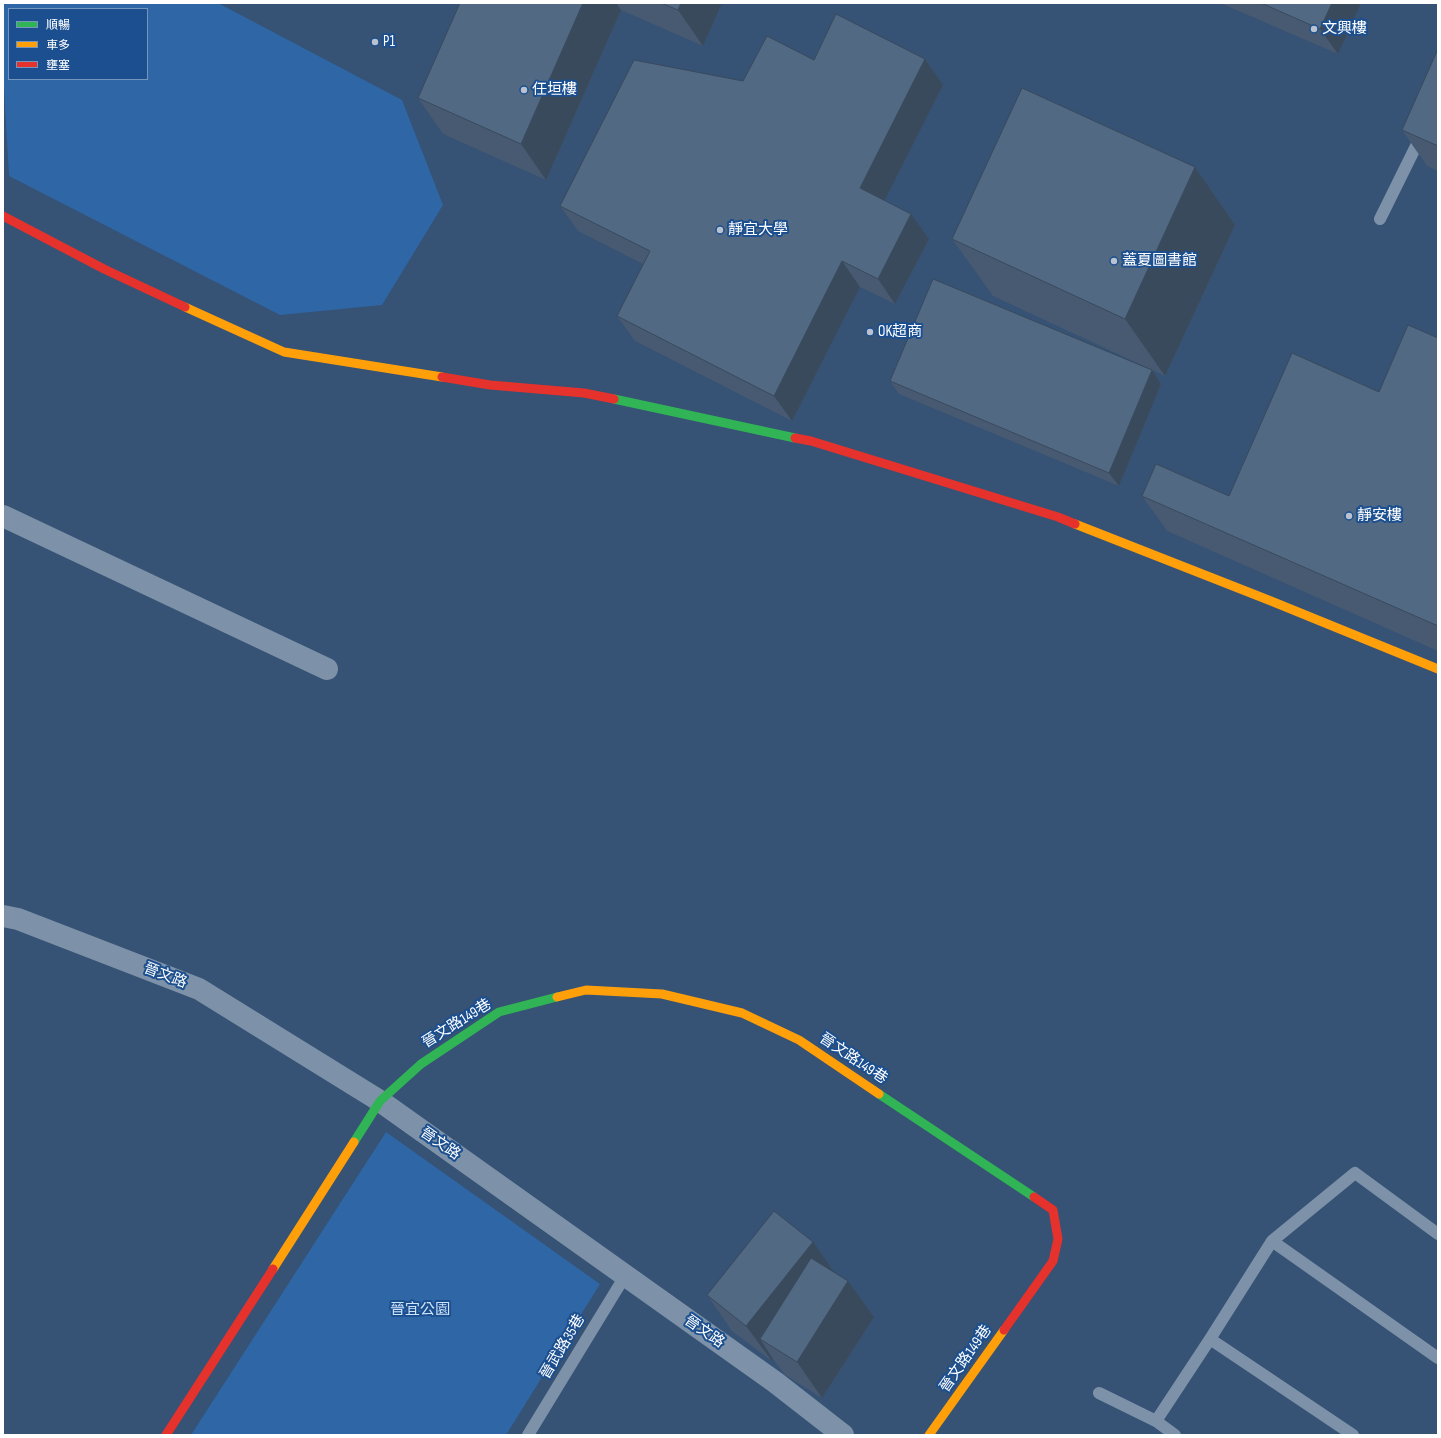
<!DOCTYPE html>
<meta charset="utf-8">
<style>
body{margin:0}
#map{position:relative;width:1441px;height:1438px;overflow:hidden;background:#365274;font-family:"Sofia Sans Condensed","Noto Sans TC",sans-serif}
canvas{display:block}
.frame{position:absolute;inset:0;border:4px solid #fff;pointer-events:none}
.legend{position:absolute;left:8px;top:8px;width:140px;height:72px;box-sizing:border-box;background:#1b4f8f;border:1px solid #7695bc;margin:0;padding:5px 7px;list-style:none;font-size:12px;color:#fff}
.legend li{display:flex;align-items:center;gap:8px;height:20px}
.legend b{width:20px;border:1px solid #7695bc}
</style>
<div id="map">
<canvas width="1441" height="1438"></canvas>
<div class="frame"></div>
<ul class="legend">
<li><b style="height:5px;background:#30b455"></b>順暢</li>
<li><b style="height:5px;background:#ff9f0a"></b>車多</li>
<li><b style="height:5px;background:#e5322d"></b>壅塞</li>
</ul>
</div>
<script>
const c = document.querySelector('canvas').getContext('2d');
c.lineJoin = 'round';
function fill(path, color) {
  c.fillStyle = color;
  c.fill(path, 'evenodd');
}
function poly(rows) {
  const path = new Path2D();
  for (const r of rows) {
    path.moveTo(r[0], r[1]);
    for (let i = 2; i < r.length; i += 2) path.lineTo(r[i], r[i + 1]);
  }
  return path;
}
function trace(path, color, width, dash) {
  c.strokeStyle = color;
  c.lineWidth = width;
  c.lineCap = dash ? 'butt' : 'round';
  c.setLineDash(dash || []);
  c.stroke(path);
}
function write(font, color, halo, rows, align = 'center') {
  c.font = font + ' "Sofia Sans Condensed","Noto Sans TC",sans-serif';
  c.lineWidth = 4;
  c.setLineDash([]);
  c.textBaseline = 'middle';
  c.strokeStyle = halo;
  c.fillStyle = color;
  for (const [text, x, y, turn = 0] of rows) {
    c.save();
    c.translate(x, y);
    c.rotate((+turn || 0) * Math.PI / 180);
    c.textAlign = isNaN(turn) ? turn : align;
    if (halo) c.strokeText(text, 0, 0);
    c.fillText(text, 0, 0);
    c.restore();
  }
}
fill(poly([
 [3,3,218,3,402,100,443,205,382,305,280,315,9,176,3,71],
 [9,9,147,9,147,79,9,79],
 [386,1132,600,1284,506,1435,191,1435]
]), '#2f66a5');
trace(poly([
 [1380,219,1422,134],
 [1272,1241,1438,1358],
 [1210,1339,1353,1435],
 [1099,1393,1156,1421],
 [528,1435,625,1276],
 [1175,1435,1156,1421,1210,1339,1272,1241,1355,1173,1438,1234]
]), '#7d92a8', 12);
trace(poly([
 [3,516,327,669],
 [3,916,18,919,199,989,380,1101,775,1382,843,1435]
]), '#7d92a8', 22);
trace(poly([
 [614,399,795,438],
 [879,1094,1034,1197],
 [354,1142,380,1101,421,1064,499,1012,557,997]
]), '#30b455', 9);
trace(poly([
 [185,307,284,352,442,377],
 [1075,524,1271,601,1438,669],
 [557,997,586,990,662,994,742,1013,799,1040,879,1094],
 [273,1269,354,1142],
 [929,1435,1004,1330]
]), '#ff9f0a', 9);
trace(poly([
 [3,216,104,269,185,307],
 [442,377,490,385,584,393,614,399],
 [795,438,811,441,1058,517,1075,524],
 [1004,1330,1053,1261,1058,1239,1053,1210,1034,1197],
 [166,1435,273,1269]
]), '#e5322d', 9);
fill(poly([
 [460,3,722,3,703,46,621,10,546,180,443,134,418,98],
 [1220,3,1361,3,1338,54],
 [1438,49,1438,171,1427,166,1402,130],
 [925,59,943,85,884,200,911,214,929,239,895,304,860,287,792,421,635,341,617,316,643,264,578,231,560,206,743,81,814,60],
 [1195,167,1235,225,1165,376,993,296,952,239],
 [1438,338,1438,651,1167,531,1142,496,1229,496,1379,392],
 [1152,370,1161,384,1119,486,899,394,890,381],
 [834,1272,848,1281,874,1317,822,1398,785,1375,773,1359,772,1361,732,1331,707,1295]
]), '#475a72');
fill(poly([
 [583,3,616,3,621,10,546,180,521,144],
 [681,3,722,3,703,46,678,10],
 [1332,3,1361,3,1338,54,1320,29],
 [925,59,943,85,878,213,860,188],
 [1195,167,1235,225,1165,376,1125,319],
 [911,214,929,239,895,304,878,279],
 [842,261,860,287,792,421,774,396],
 [1152,370,1161,384,1119,486,1109,473],
 [813,1242,838,1278,760,1339,773,1359,772,1361,746,1326],
 [848,1281,874,1317,822,1398,797,1362]
]), '#394a5c');
const building = poly([
 [460,3,583,3,521,144,418,98,460,3],
 [661,3,681,3,678,10,661,3],
 [1261,3,1332,3,1320,29,1261,3],
 [836,14,925,59,860,188,911,214,878,279,842,261,774,396,617,316,650,251,560,206,634,60,743,81,767,36,814,60,836,14],
 [1438,49,1438,146,1402,130,1438,49],
 [1022,88,1195,167,1125,319,952,239,1022,88],
 [933,279,1152,370,1109,473,890,381,933,279],
 [1408,325,1438,338,1438,626,1142,496,1156,464,1229,496,1292,353,1379,392,1408,325],
 [774,1211,813,1242,746,1326,707,1295,774,1211],
 [811,1258,848,1281,797,1362,760,1339,811,1258]
]);
fill(building, '#526984');
trace(building, '#394a5c', 1);
for (const [x, y, r, color] of [
 [1314,29,4,"#b9c2ce"],
 [375,42,4,"#b9c2ce"],
 [524,90,4,"#b9c2ce"],
 [720,230,4,"#b9c2ce"],
 [1114,261,4,"#b9c2ce"],
 [870,332,4,"#b9c2ce"],
 [1349,516,4,"#b9c2ce"]
]) {
  const dot = new Path2D();
  dot.arc(x, y, r, 0, 2 * Math.PI);
  c.fillStyle = color;
  c.fill(dot);
  trace(dot, '#1b4f8f', 1.5);
}
write('15px', '#fff', '#1b4f8f', [
 ["文興樓",1322,29],
 ["P1",383,42],
 ["任垣樓",532,90],
 ["靜宜大學",728,230],
 ["蓋夏圖書館",1122,261],
 ["OK超商",878,332],
 ["靜安樓",1357,516]
], 'left');
write('15px', '#fff', '#1b4f8f', [
 ["晉文路",165,976,21],
 ["晉文路149巷",457,1024,-32],
 ["晉文路149巷",853,1059,34],
 ["晉文路",440,1144,35],
 ["晉文路",704,1332,35],
 ["晉武路35巷",563,1347,-59],
 ["晉文路149巷",966,1359,-55]
]);
write('15px', '#cfe3fa', '#1b4f8f', [
 ["晉宜公園",420,1310]
]);
</script>
